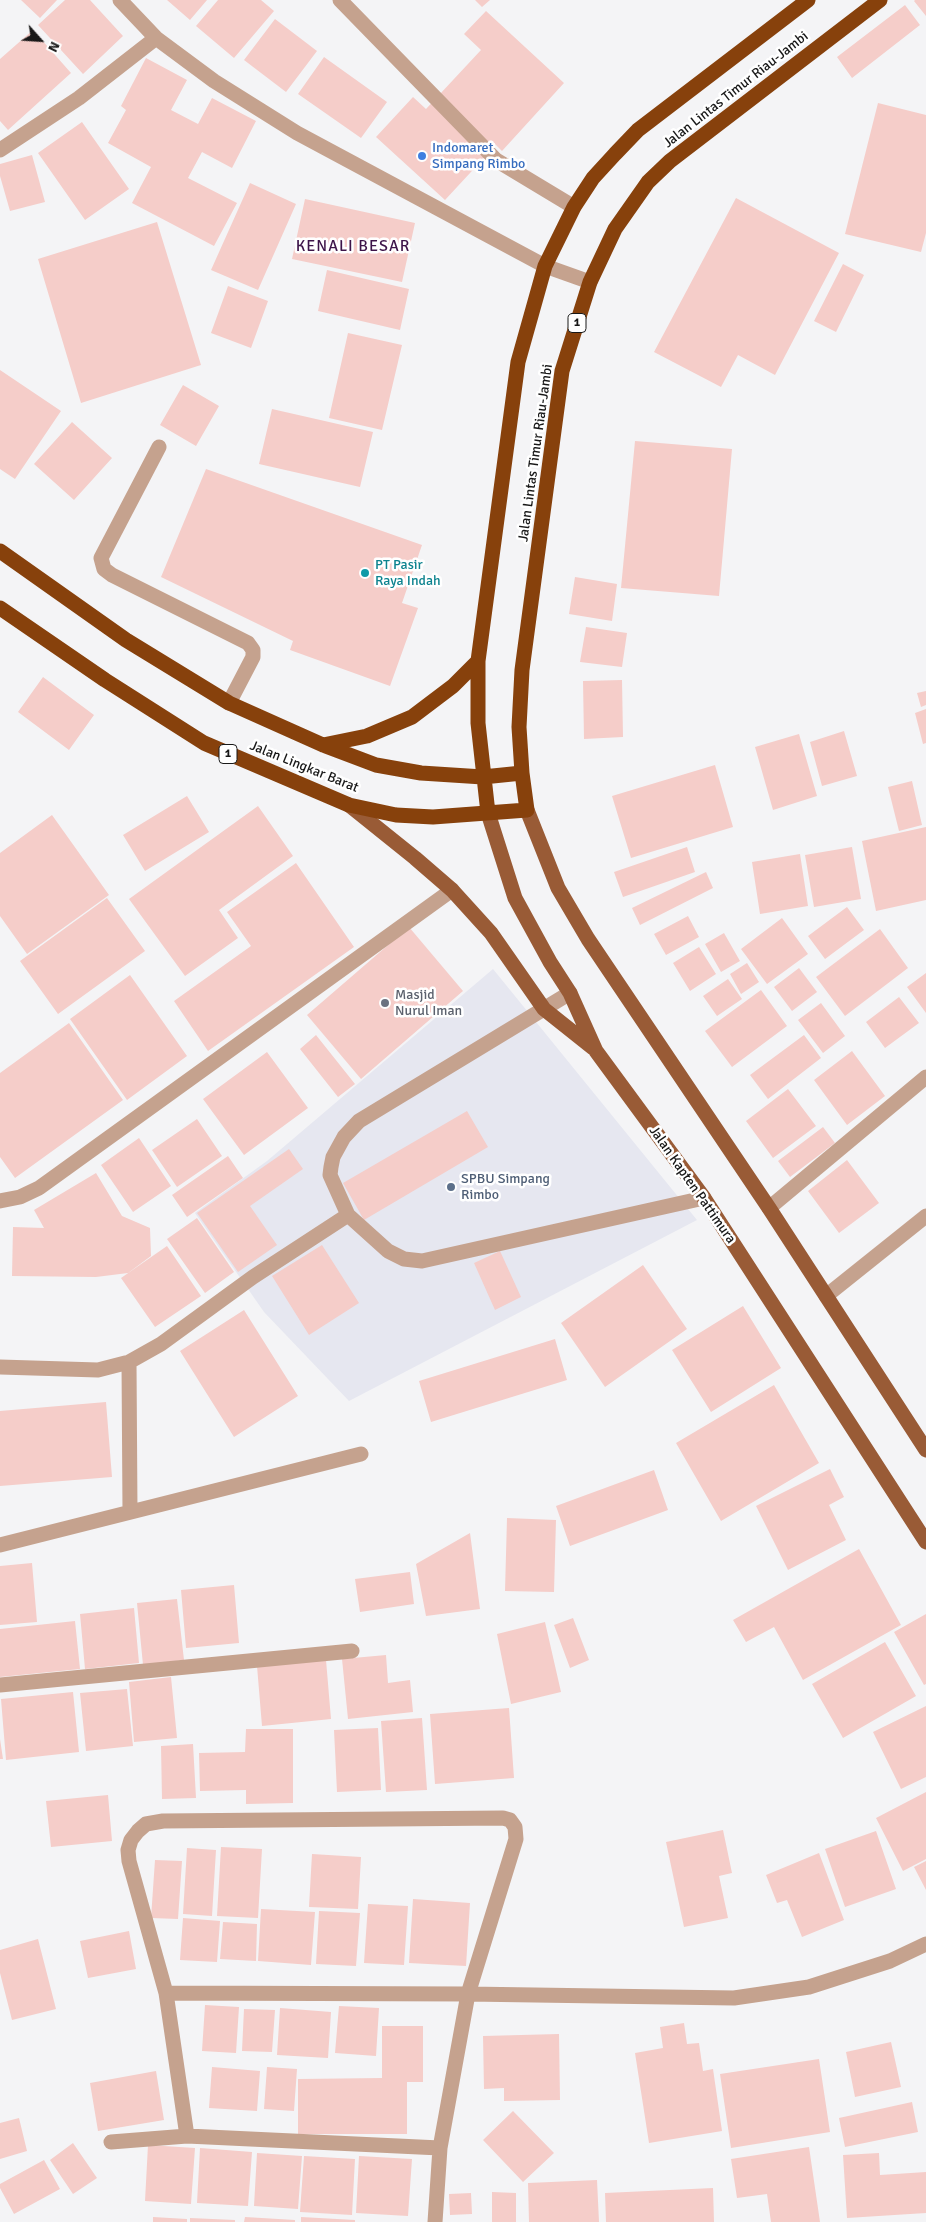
<!DOCTYPE html>
<style>
body{margin:0}
#map{position:relative;width:926px;height:2222px;overflow:hidden;background:#f4f4f6;font-family:Signika,sans-serif}
canvas{display:block}
.north{position:absolute;left:15px;top:15px;width:50px;height:50px;-webkit-text-stroke:4px #fff;paint-order:stroke;rotate:116deg;font-size:14px;font-weight:700;line-height:20px;text-align:center;color:#181818}
.north::after{content:'';display:block;margin:auto;width:18px;height:22px;background:#181818;clip-path:polygon(50% 0,100% 100%,50% 72%,0 100%)}
</style>
<div id="map">
<canvas width="926" height="2222"></canvas>
<div class="north">N</div>
</div>
<script>
const c = document.querySelector('canvas').getContext('2d');
c.lineJoin = 'round';
function fill(path, color) {
  c.fillStyle = color;
  c.fill(path, 'evenodd');
}
function poly(rows) {
  const path = new Path2D();
  for (const r of rows) {
    path.moveTo(r[0], r[1]);
    for (let i = 2; i < r.length; i += 2) path.lineTo(r[i], r[i + 1]);
  }
  return path;
}
function trace(path, color, width, dash) {
  c.strokeStyle = color;
  c.lineWidth = width;
  c.lineCap = dash ? 'butt' : 'round';
  c.setLineDash(dash || []);
  c.stroke(path);
}
function write(font, color, halo, rows, align = 'center') {
  c.font = font + ' Signika,sans-serif';
  c.lineWidth = 5;
  c.setLineDash([]);
  c.textBaseline = 'middle';
  c.strokeStyle = halo;
  c.fillStyle = color;
  for (const [text, x, y, turn = 0] of rows) {
    c.save();
    c.translate(x, y);
    c.rotate((+turn || 0) * Math.PI / 180);
    c.textAlign = isNaN(turn) ? turn : align;
    if (halo) c.strokeText(text, 0, 0);
    c.fillText(text, 0, 0);
    c.restore();
  }
}
fill(poly([
 [493,969,697,1220,349,1401,264,1312,195,1213,267,1161]
]), '#e6e7f0');
fill(poly([
 [21,0,57,0,40,18],
 [65,0,90,0,123,36,83,74,38,25],
 [167,0,207,0,190,20],
 [218,0,261,0,274,11,234,58,196,26],
 [475,0,490,0,482,7],
 [915,0,926,0,926,16,914,1],
 [905,5,920,25,852,78,837,57],
 [486,11,564,83,502,151,496,145,445,200,376,137,413,97,426,109,481,50,464,34],
 [275,19,317,51,286,92,244,60],
 [33,30,71,73,8,130,0,121,0,59],
 [324,57,387,102,361,138,298,94],
 [146,58,187,80,171,110,198,124,212,98,256,121,232,168,202,152,188,178,237,203,214,246,132,203,151,167,108,143,126,110,121,106],
 [878,103,926,115,926,233,921,252,845,234],
 [82,122,129,189,85,220,38,153],
 [32,155,45,202,10,211,0,176,0,164],
 [250,183,296,204,258,290,211,270],
 [736,198,839,253,775,375,738,355,721,387,654,352],
 [305,199,415,223,402,282,292,259],
 [157,222,201,365,81,403,38,259],
 [843,264,864,275,836,332,814,321],
 [327,270,409,289,400,330,318,311],
 [228,286,268,301,251,348,211,333],
 [348,333,402,345,382,430,329,418],
 [0,370,61,411,15,479,0,469],
 [183,385,219,406,196,446,160,425],
 [272,409,373,432,360,487,259,464],
 [72,422,112,458,74,500,34,464],
 [635,441,732,449,719,596,621,588],
 [206,469,422,545,402,603,418,608,390,686,290,650,293,641,161,577],
 [575,577,617,584,612,621,569,614],
 [586,627,627,633,622,667,580,662],
 [43,677,94,715,69,750,18,712],
 [622,680,623,737,584,739,583,681],
 [926,691,926,705,921,707,917,693],
 [926,709,926,743,923,744,915,713],
 [844,731,857,776,822,786,810,742],
 [799,734,817,796,773,810,755,747],
 [715,765,733,827,631,858,612,796],
 [912,781,922,825,899,831,888,787],
 [187,796,209,832,145,871,123,835],
 [258,806,293,856,219,910,238,938,185,976,129,899],
 [52,815,109,895,27,954,0,916,0,853],
 [926,827,926,900,876,911,862,841],
 [687,847,695,872,623,897,614,872],
 [852,847,861,899,814,907,805,855],
 [800,854,808,906,760,914,752,862],
 [296,863,354,947,208,1051,174,1001,251,946,227,912],
 [706,872,713,888,640,925,632,908],
 [107,898,145,951,58,1014,20,961],
 [847,907,864,930,825,959,808,936],
 [688,916,699,937,666,955,654,934],
 [782,918,808,954,767,984,741,949],
 [409,927,463,991,361,1079,307,1015],
 [880,929,908,968,845,1016,816,977],
 [724,933,740,961,721,972,705,944],
 [699,947,716,974,690,991,673,963],
 [747,963,759,982,741,994,730,974],
 [799,968,817,992,792,1011,774,987],
 [926,973,926,1013,907,987],
 [130,975,187,1056,127,1100,70,1019],
 [728,979,742,999,717,1016,703,996],
 [761,990,787,1026,732,1067,705,1031],
 [899,997,919,1023,885,1048,866,1022],
 [821,1003,845,1036,823,1053,798,1020],
 [69,1023,123,1100,15,1178,0,1157,0,1073],
 [316,1035,355,1084,338,1097,300,1049],
 [804,1035,821,1058,768,1099,750,1075],
 [852,1051,885,1096,847,1125,814,1080],
 [267,1052,308,1108,244,1155,203,1099],
 [788,1089,816,1126,773,1158,746,1121],
 [467,1111,488,1147,364,1220,343,1183],
 [197,1119,222,1156,177,1187,152,1150],
 [823,1127,835,1143,790,1177,778,1161],
 [139,1138,171,1186,133,1212,101,1165],
 [289,1149,303,1169,250,1206,277,1245,238,1272,197,1213],
 [228,1156,243,1178,187,1217,172,1195],
 [847,1160,879,1203,839,1233,808,1191],
 [96,1173,122,1216,150,1228,151,1256,128,1273,96,1277,12,1276,13,1227,44,1228,34,1210],
 [197,1218,234,1272,205,1293,167,1239],
 [322,1245,359,1303,309,1335,272,1276],
 [167,1246,201,1296,155,1327,121,1278],
 [500,1251,521,1297,495,1310,474,1263],
 [643,1265,687,1329,605,1387,561,1323],
 [743,1306,781,1368,711,1412,672,1350],
 [244,1310,298,1396,234,1437,180,1351],
 [555,1339,567,1380,431,1422,419,1381],
 [774,1385,819,1463,721,1521,676,1443],
 [106,1402,112,1477,0,1486,0,1411],
 [830,1469,844,1497,829,1505,846,1540,788,1570,756,1506],
 [654,1470,668,1510,570,1546,556,1506],
 [507,1518,556,1520,554,1592,505,1591],
 [470,1533,480,1609,426,1616,416,1564],
 [859,1549,901,1625,803,1680,774,1627,746,1642,733,1620],
 [32,1563,37,1622,0,1625,0,1566],
 [410,1572,414,1604,360,1612,355,1579],
 [234,1585,239,1643,186,1648,181,1590],
 [177,1599,184,1660,143,1665,137,1603],
 [134,1608,139,1663,85,1669,80,1614],
 [926,1614,926,1684,924,1685,894,1632],
 [573,1618,589,1660,570,1668,554,1625],
 [75,1621,80,1669,0,1677,0,1629],
 [545,1622,561,1692,511,1704,497,1634],
 [885,1642,916,1696,843,1738,812,1684],
 [386,1655,388,1683,410,1680,413,1712,348,1719,342,1659],
 [326,1660,331,1719,262,1726,257,1666],
 [171,1677,177,1738,134,1742,129,1682],
 [127,1689,133,1746,86,1751,80,1693],
 [73,1692,79,1752,6,1760,1,1699],
 [926,1706,926,1777,901,1789,873,1732],
 [509,1708,514,1778,435,1784,430,1714],
 [422,1718,427,1790,386,1792,381,1721],
 [378,1728,381,1790,337,1792,334,1730],
 [246,1729,293,1729,293,1803,246,1804,246,1790,200,1791,199,1753,245,1752],
 [0,1739,3,1759,0,1759],
 [193,1744,196,1798,162,1799,161,1746],
 [926,1792,926,1859,903,1871,876,1818],
 [108,1795,112,1841,51,1847,46,1801],
 [723,1830,732,1873,719,1876,728,1918,684,1927,666,1842],
 [876,1831,896,1889,845,1907,825,1849],
 [221,1847,262,1849,258,1918,217,1916],
 [187,1848,216,1850,212,1916,183,1914],
 [819,1853,844,1920,802,1937,787,1900,777,1903,766,1875],
 [312,1854,361,1857,358,1909,309,1907],
 [155,1860,182,1861,178,1919,151,1918],
 [926,1861,926,1890,914,1867],
 [413,1899,470,1903,466,1966,409,1963],
 [368,1904,408,1906,404,1965,364,1963],
 [261,1909,315,1912,311,1965,258,1961],
 [319,1911,360,1913,356,1966,316,1964],
 [183,1918,220,1921,217,1962,180,1960],
 [223,1922,257,1924,256,1961,220,1959],
 [129,1931,136,1969,88,1978,80,1941],
 [38,1939,56,2009,12,2020,0,1973,0,1950],
 [205,2005,239,2007,236,2053,202,2051],
 [339,2006,379,2008,376,2056,335,2053],
 [280,2008,331,2012,328,2058,277,2055],
 [244,2009,275,2010,272,2052,242,2051],
 [684,2023,687,2044,699,2043,703,2071,713,2069,722,2131,649,2143,635,2053,663,2048,660,2027],
 [382,2026,423,2026,423,2082,407,2082,407,2134,298,2134,298,2079,382,2078],
 [559,2034,560,2100,504,2101,504,2088,484,2089,483,2036],
 [891,2042,901,2087,855,2097,846,2052],
 [819,2059,830,2132,731,2148,720,2074],
 [212,2067,260,2071,257,2111,209,2108],
 [267,2067,297,2069,294,2111,264,2109],
 [156,2071,164,2120,98,2131,90,2083],
 [912,2102,918,2132,845,2147,839,2118],
 [513,2111,554,2153,523,2182,483,2140],
 [19,2118,27,2151,0,2159,0,2123],
 [73,2143,97,2178,73,2194,50,2160],
 [148,2145,195,2148,191,2204,145,2201],
 [809,2147,820,2222,771,2222,767,2194,737,2198,731,2159],
 [200,2148,252,2152,248,2206,197,2203],
 [257,2153,302,2156,298,2209,254,2206],
 [879,2153,880,2175,926,2172,926,2213,847,2218,843,2155],
 [304,2156,355,2159,352,2215,300,2212],
 [359,2156,412,2159,408,2216,356,2213],
 [44,2160,60,2189,14,2214,0,2188,0,2184],
 [597,2180,599,2222,529,2222,528,2183],
 [713,2188,714,2222,606,2222,605,2193],
 [492,2192,516,2193,516,2222,492,2222],
 [471,2193,472,2214,450,2215,449,2194],
 [153,2217,187,2219,187,2222,153,2222],
 [245,2217,295,2220,295,2222,244,2222],
 [301,2217,355,2220,355,2222,301,2222],
 [190,2218,235,2220,235,2222,190,2222]
]), '#f5cdc9');
trace(poly([
 [120,0,156,38,214,81,297,133,545,266,590,282],
 [340,0,496,160,574,207],
 [0,150,79,98,156,38],
 [159,447,101,558,104,569,112,575,248,643,253,650,253,657,229,703],
 [570,993,359,1121,344,1137,333,1157,331,1167,330,1175,348,1215,388,1251,404,1259,422,1261,704,1198],
 [0,1201,20,1197,39,1188,452,890],
 [769,1208,926,1077],
 [826,1296,926,1216],
 [129,1362,130,1512],
 [0,1367,98,1370,129,1362,161,1344,253,1277,348,1215],
 [0,1545,361,1454],
 [0,1685,352,1651],
 [166,1993,468,1994,734,1998,809,1987,890,1961,926,1944],
 [187,2136,166,1993,129,1861,128,1850,131,1840,138,1831,146,1824,163,1821,503,1818,510,1820,515,1827,516,1839,468,1994,440,2148,435,2222],
 [111,2142,187,2136,440,2148]
]), '#c5a28e', 15);
trace(poly([
 [349,805,415,858,452,890,491,933,544,1009,593,1048],
 [527,810,558,888,588,939,769,1208,926,1450],
 [488,813,515,898,550,962,570,993,596,1051,704,1198,926,1542]
]), '#995b36', 15);
trace(poly([
 [0,551,126,640,229,703,323,745,376,765,421,773,483,777,522,773],
 [0,608,105,680,204,743,349,805,396,815,433,817,527,810,522,773,519,727,522,670,562,371,590,282,615,229,648,182,670,161,880,0],
 [323,745,367,736,412,717,453,686,478,661],
 [488,813,478,723,478,661,518,362,545,266,574,207,593,178,615,154,638,130,808,0]
]), '#87410c', 15);
for (const [x, y, r, color] of [
 [422,156,5,"#3f7fe0"],
 [365,573,5,"#0f9aa8"],
 [385,1003,5,"#6b7280"],
 [451,1187,5,"#5c6f8a"]
]) {
  const dot = new Path2D();
  dot.arc(x, y, r, 0, 2 * Math.PI);
  c.fillStyle = color;
  c.fill(dot);
  trace(dot, '#fff', 2);
}
for (const [x, y, w] of [
 [577,323,18],
 [228,754,18]
]) {
  const box = new Path2D();
  box.roundRect(x - w / 2, y - 9.5, w, 19, 4);
  c.fillStyle = '#fff';
  c.fill(box);
  trace(box, '#181818', 1);
}
write('bold 12px', '#181818', null, [
 ["1",577,323],
 ["1",228,754]
]);
write('14px', '#181818', '#fff', [
 ["Jalan Lintas Timur Riau-Jambi",736,90,-38],
 ["Jalan Lintas Timur Riau-Jambi",536,453,-82],
 ["Jalan Lingkar Barat",304,767,22],
 ["Jalan Kapten Pattimura",692,1185,55]
]);
write('14px', '#366cbe', '#fff', [
 ["Indomaret",432,148],
 ["Simpang Rimbo",432,164]
], 'left');
write('14px', '#0d838f', '#fff', [
 ["PT Pasir",375,565],
 ["Raya Indah",375,581]
], 'left');
write('14px', '#5b616d', '#fff', [
 ["Masjid",395,995],
 ["Nurul Iman",395,1011]
], 'left');
write('14px', '#4e5e75', '#fff', [
 ["SPBU Simpang",461,1179],
 ["Rimbo",461,1195]
], 'left');
c.letterSpacing = '1px';
write('16px', '#3d1449', '#fff', [
 ["KENALI BESAR",353,247]
]);
c.letterSpacing = '0px';
</script>
